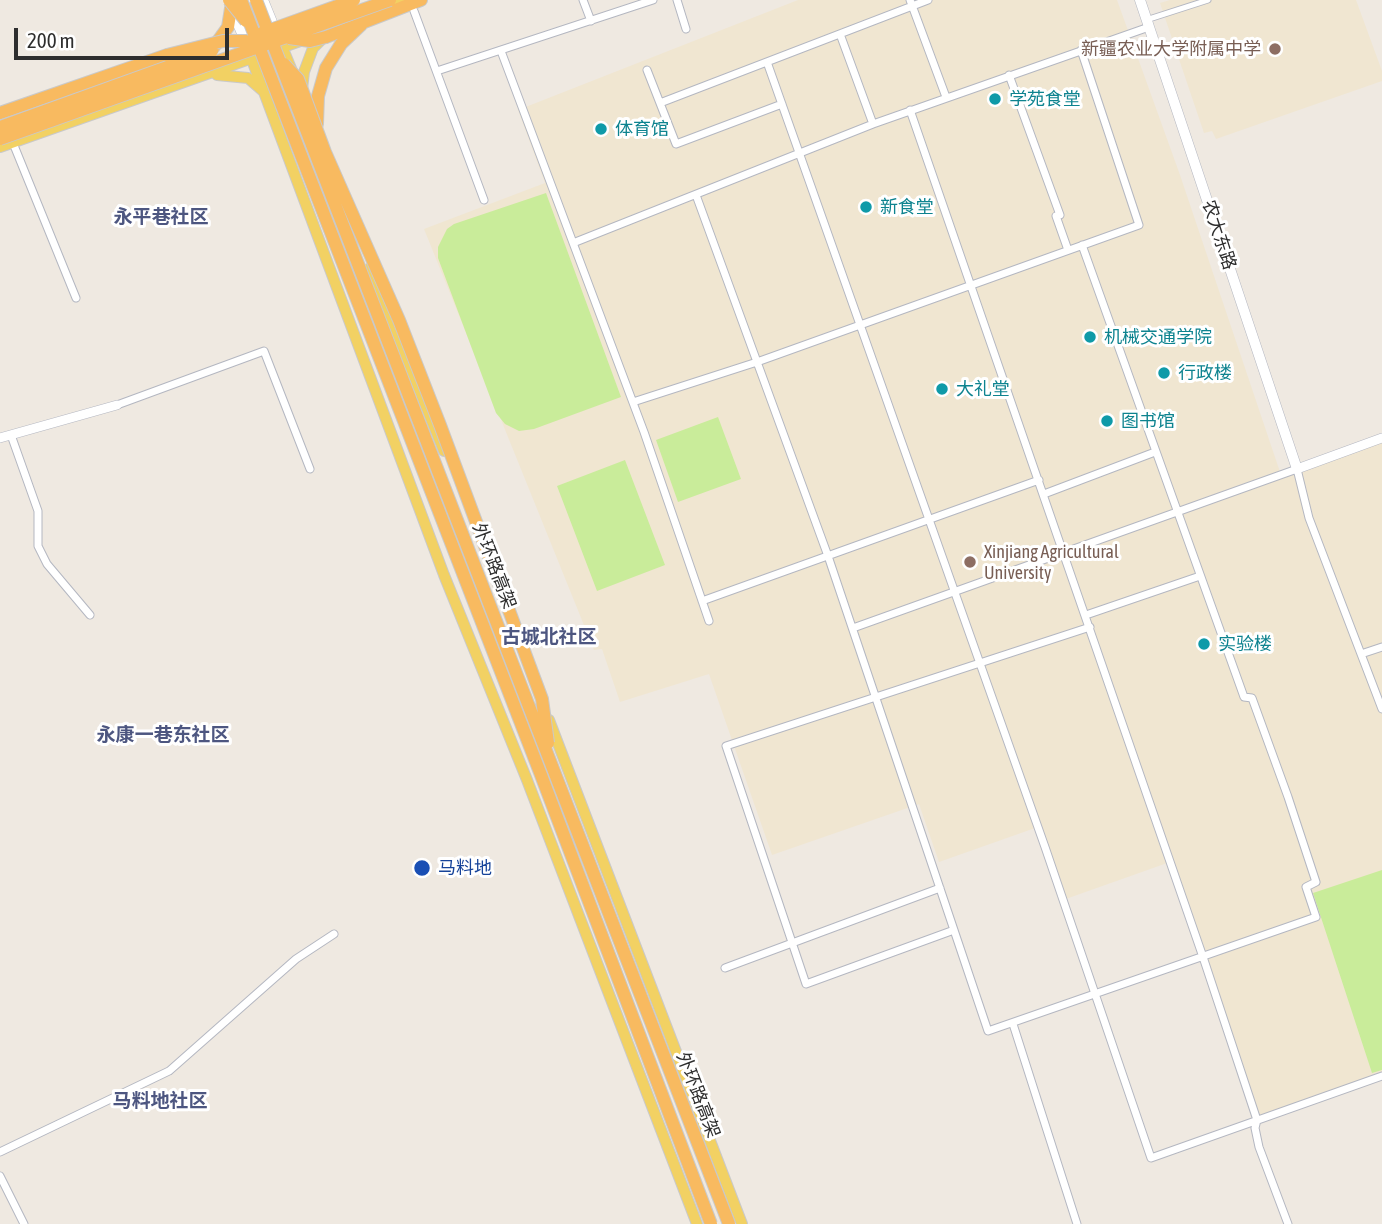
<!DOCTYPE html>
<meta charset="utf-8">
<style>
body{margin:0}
#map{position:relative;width:1382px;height:1224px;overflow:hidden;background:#efe9e1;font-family:"Asap Condensed",sans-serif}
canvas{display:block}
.scale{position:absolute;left:14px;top:28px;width:215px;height:32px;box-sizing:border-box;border:4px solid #2e2e2e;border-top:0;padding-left:9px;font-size:21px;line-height:24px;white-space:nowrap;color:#2e2e2e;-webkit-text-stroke:5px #fff;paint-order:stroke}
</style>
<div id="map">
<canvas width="1382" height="1224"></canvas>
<div class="scale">200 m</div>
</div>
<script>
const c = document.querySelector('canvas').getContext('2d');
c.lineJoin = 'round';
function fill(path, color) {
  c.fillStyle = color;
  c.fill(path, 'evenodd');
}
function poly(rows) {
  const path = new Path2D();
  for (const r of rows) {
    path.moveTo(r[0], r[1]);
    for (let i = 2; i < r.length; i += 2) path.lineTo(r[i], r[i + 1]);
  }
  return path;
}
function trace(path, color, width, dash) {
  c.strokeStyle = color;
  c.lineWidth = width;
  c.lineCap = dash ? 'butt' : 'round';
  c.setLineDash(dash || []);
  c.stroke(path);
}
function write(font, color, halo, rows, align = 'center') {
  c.font = font + ' "Asap Condensed","Noto Sans SC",sans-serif';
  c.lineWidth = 6;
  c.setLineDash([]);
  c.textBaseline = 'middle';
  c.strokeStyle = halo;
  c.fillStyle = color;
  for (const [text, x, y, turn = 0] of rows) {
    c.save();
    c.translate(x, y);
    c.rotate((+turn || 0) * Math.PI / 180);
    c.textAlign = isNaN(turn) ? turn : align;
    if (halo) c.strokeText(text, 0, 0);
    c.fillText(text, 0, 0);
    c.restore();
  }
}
fill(poly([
 [798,0,1117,0,1180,175,1281,475,1382,438,1382,1074,1257,1120,1170,862,1063,900,1038,827,939,862,919,804,772,855,709,674,620,702,602,649,594,650,424,229,545,183,518,110],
 [1170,0,1356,0,1382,71,1382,81,1216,139,1212,131,1204,133,1160,3]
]), '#f0e6d1');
fill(poly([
 [546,193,621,397,534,429,519,431,505,424,496,413,438,258,438,247,447,229,454,224],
 [718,417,741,479,678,502,656,440],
 [625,460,665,565,597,591,557,486],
 [1382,870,1382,1070,1372,1073,1313,893]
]), '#c9ec9a');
const pedestrian = poly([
 [1146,20,1208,0]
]);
const minor = poly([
 [583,0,591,21],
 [677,0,686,29],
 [910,0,946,97],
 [414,11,484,200],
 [840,34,873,124],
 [501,51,644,432,709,621],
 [767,62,1045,847,1151,1158,1382,1076],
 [647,70,676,144,782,104],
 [437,71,653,0],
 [1009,75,1060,215,1056,216,1068,250],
 [660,103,928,0],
 [910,110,1203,957,1257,1120,1255,1128,1259,1147,1288,1224],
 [13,143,76,298],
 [696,195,828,556,988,1031,1316,917,1306,887,1316,882,1288,797,1252,698,1244,697,1239,683,1082,245],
 [573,243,873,124,1149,27],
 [633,402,757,362,1139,225,1081,50],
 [117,405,264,351,310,469],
 [11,435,38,511,38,546,47,564,90,615],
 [1044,494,1155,452],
 [702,601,1039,480],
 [1086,615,1200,576],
 [853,628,1297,469,1309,518,1382,709],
 [1361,654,1382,647],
 [954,930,806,984,726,746,1090,627],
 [725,968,940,888],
 [1013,1024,1077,1224],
 [0,1152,169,1071,296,959,334,934],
 [0,1176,24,1224]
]);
const tertiary = poly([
 [0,438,117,405],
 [1297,469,1382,438]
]);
const secondary = poly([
 [263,0,274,27],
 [1140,0,1297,469],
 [231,7,244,38]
]);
const primary = poly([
 [383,8,403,0],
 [277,34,292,71],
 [246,44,444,575,527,780,697,1224],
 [217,75,248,78,263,91],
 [302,89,304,72,313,48,323,38],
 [0,147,303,40],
 [370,268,444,451],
 [549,720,742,1224]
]);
const trunk = poly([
 [326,37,421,0],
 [213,48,228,27,231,8],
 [0,113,167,55],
 [317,124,318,96,326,68,341,44,361,25]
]);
trace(pedestrian, '#b4b7c1', 7);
trace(minor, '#b4b7c1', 9);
trace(tertiary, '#b4b7c1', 10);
trace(secondary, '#b4b7c1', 11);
trace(primary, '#c9c9c9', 12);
trace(trunk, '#c9c9c9', 14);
trace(pedestrian, '#fff', 5);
trace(minor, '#fff', 7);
trace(tertiary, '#fff', 9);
trace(secondary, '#fff', 10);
trace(primary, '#f2d163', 10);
trace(trunk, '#f8ba60', 12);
const trunkBridge = poly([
 [229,0,246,21],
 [241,0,541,775,711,1224],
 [256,0,729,1224],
 [262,33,354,0],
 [289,38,310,41,326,37],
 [167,55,223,41,246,41,262,47],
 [284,64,298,79,325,152,399,320,440,425,542,699,548,743],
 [0,127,212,51],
 [0,139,390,0]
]);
trace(trunkBridge, '#c9c9c9', 14, []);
trace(trunkBridge, '#f8ba60', 12);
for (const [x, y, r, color] of [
 [1275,49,7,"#8d6e63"],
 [995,99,7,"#0f9aa8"],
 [601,129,7,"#0f9aa8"],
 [866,207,7,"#0f9aa8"],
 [1090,337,7,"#0f9aa8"],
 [1164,373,7,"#0f9aa8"],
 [942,389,7,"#0f9aa8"],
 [1107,421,7,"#0f9aa8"],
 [970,562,7,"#8d6e63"],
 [1204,644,7,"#0f9aa8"],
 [422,868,9,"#1a4fb4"]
]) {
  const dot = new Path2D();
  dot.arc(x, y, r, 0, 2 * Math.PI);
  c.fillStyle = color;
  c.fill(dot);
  trace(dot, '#fff', 2.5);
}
write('18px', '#785e54', '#fff', [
 ["新疆农业大学附属中学",1261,49],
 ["Xinjiang Agricultural",984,552,"left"],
 ["University",984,573,"left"]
], 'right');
write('18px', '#0d838f', '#fff', [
 ["学苑食堂",1009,99],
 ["体育馆",615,129],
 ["新食堂",880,207],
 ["机械交通学院",1104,337],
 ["行政楼",1178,373],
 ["大礼堂",956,389],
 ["图书馆",1121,421],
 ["实验楼",1218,644]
], 'left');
write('18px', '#2e2e2e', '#fff', [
 ["农大东路",1219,235,72],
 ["外环路高架",494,566,69],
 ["外环路高架",698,1095,69]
]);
write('18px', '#164399', '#fff', [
 ["马料地",438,868]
], 'left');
write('bold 19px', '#4d5680', '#fff', [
 ["永平巷社区",161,217],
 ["古城北社区",549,637],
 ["永康一巷东社区",163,735],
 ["马料地社区",160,1101]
]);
</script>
